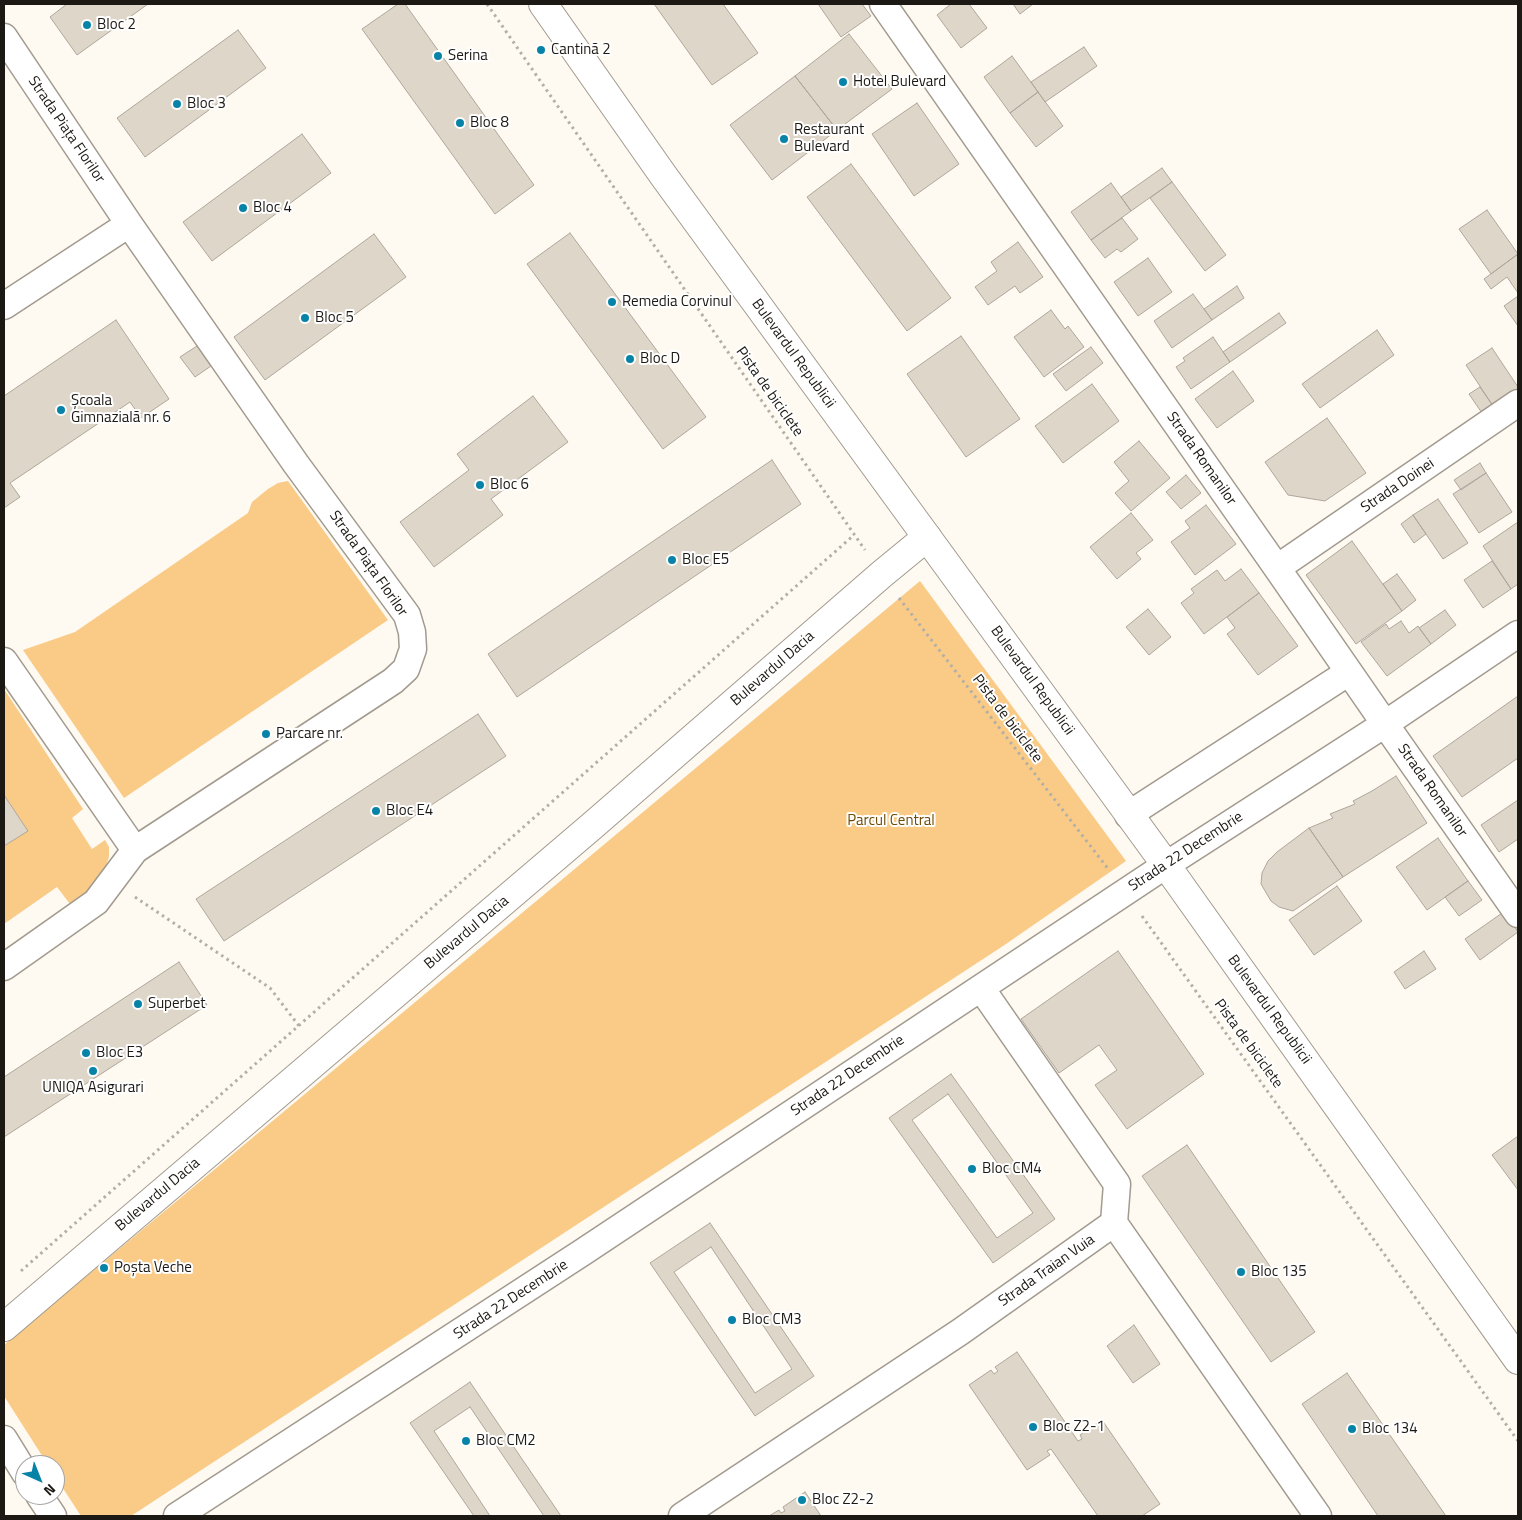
<!DOCTYPE html>
<meta charset="utf-8">
<style>
body{margin:0}
#map{position:relative;width:1522px;height:1520px;overflow:hidden;background:#fef9f1;font-family:"Titillium Web",sans-serif}
canvas{display:block}
.frame{position:absolute;inset:0;border:5px solid #1c1914;pointer-events:none}
.north{position:absolute;left:15px;top:1455px;width:50px;height:50px;box-sizing:border-box;background:#fff;border:1px solid #a4a3a1;border-radius:50%;rotate:136deg;font-size:14px;font-weight:700;line-height:20px;text-align:center;color:#1c1914}
.north::after{content:'';display:block;margin:auto;width:18px;height:22px;background:#0883a8;clip-path:polygon(50% 0,100% 100%,50% 72%,0 100%)}
</style>
<div id="map">
<canvas width="1522" height="1520"></canvas>
<div class="frame"></div>
<div class="north">N</div>
</div>
<script>
const c = document.querySelector('canvas').getContext('2d');
c.lineJoin = 'round';
function fill(path, color) {
  c.fillStyle = color;
  c.fill(path, 'evenodd');
}
function poly(rows) {
  const path = new Path2D();
  for (const r of rows) {
    path.moveTo(r[0], r[1]);
    for (let i = 2; i < r.length; i += 2) path.lineTo(r[i], r[i + 1]);
  }
  return path;
}
function trace(path, color, width, dash) {
  c.strokeStyle = color;
  c.lineWidth = width;
  c.lineCap = dash ? 'butt' : 'round';
  c.setLineDash(dash || []);
  c.stroke(path);
}
function write(font, color, halo, rows, align = 'center') {
  c.font = font + ' "Titillium Web",sans-serif';
  c.lineWidth = 4;
  c.setLineDash([]);
  c.textBaseline = 'middle';
  c.strokeStyle = halo;
  c.fillStyle = color;
  for (const [text, x, y, turn = 0] of rows) {
    c.save();
    c.translate(x, y);
    c.rotate((+turn || 0) * Math.PI / 180);
    c.textAlign = isNaN(turn) ? turn : align;
    if (halo) c.strokeText(text, 0, 0);
    c.fillText(text, 0, 0);
    c.restore();
  }
}
fill(poly([
 [288,481,388,620,124,798,23,650,75,632,248,513,252,502,268,489,278,483],
 [920,581,1126,861,1003,946,131,1516,81,1516,55,1476,55,1465,48,1465,4,1396,4,1345],
 [4,689,83,809,72,818,92,849,105,840,109,847,109,857,102,878,73,908,57,887,4,924,4,846,27,830,4,795]
]), '#f9cb87');
const building = poly([
 [67,4,148,4,77,55,50,17,67,4],
 [398,4,405,4,534,185,495,214,362,29,398,4],
 [654,4,723,4,758,53,712,85,654,4],
 [818,4,862,4,871,16,841,37,818,4],
 [951,4,969,4,987,28,961,48,937,15,951,4],
 [1013,4,1033,4,1020,14,1013,4],
 [238,30,266,68,145,157,117,118,238,30],
 [849,34,892,89,837,130,795,76,849,34],
 [1084,47,1097,66,1045,102,1031,82,1084,47],
 [1012,56,1038,92,1010,113,984,77,1012,56],
 [795,76,837,130,772,180,730,125,795,76],
 [1038,92,1063,126,1036,147,1010,113,1038,92],
 [917,103,959,164,914,196,872,134,917,103],
 [302,134,331,173,212,261,183,222,302,134],
 [851,164,951,298,907,331,807,197,851,164],
 [1162,168,1172,182,1131,211,1121,197,1162,168],
 [1172,182,1226,255,1205,271,1150,198,1172,182],
 [1111,183,1131,211,1091,240,1071,212,1111,183],
 [1487,210,1518,254,1491,274,1459,229,1487,210],
 [1122,218,1138,239,1121,252,1117,249,1105,258,1091,240,1122,218],
 [570,233,706,417,663,449,527,264,570,233],
 [374,234,406,277,265,380,234,337,374,234],
 [1018,242,1043,277,1020,293,1015,286,988,305,975,287,997,271,991,262,1018,242],
 [1518,254,1518,293,1507,277,1491,289,1484,279,1518,254],
 [1148,258,1172,292,1138,316,1114,282,1148,258],
 [1237,286,1244,298,1212,320,1204,309,1237,286],
 [1193,294,1212,320,1172,348,1154,321,1193,294],
 [1518,296,1518,326,1504,306,1518,296],
 [1051,310,1065,329,1068,326,1084,347,1044,377,1014,337,1051,310],
 [1279,313,1286,323,1230,362,1223,352,1279,313],
 [116,320,169,399,141,418,130,402,10,483,20,497,4,508,4,396,116,320],
 [1377,330,1394,355,1320,408,1302,384,1377,330],
 [961,336,1020,419,966,457,907,374,961,336],
 [1213,337,1230,362,1191,389,1176,367,1185,361,1183,358,1213,337],
 [197,346,211,366,195,377,180,357,197,346],
 [1091,347,1103,363,1066,391,1053,374,1091,347],
 [1492,348,1518,387,1518,393,1495,409,1466,365,1492,348],
 [1233,371,1254,401,1217,428,1195,399,1233,371],
 [1092,384,1119,421,1063,463,1035,426,1092,384],
 [1480,387,1495,409,1484,416,1469,394,1480,387],
 [533,396,568,442,491,499,503,515,434,567,400,522,469,470,457,454,533,396],
 [1327,418,1366,473,1325,501,1288,495,1265,462,1327,418],
 [1139,441,1170,478,1131,511,1115,493,1129,481,1114,462,1139,441],
 [772,460,801,504,517,697,488,654,772,460],
 [1480,463,1486,473,1461,490,1454,480,1480,463],
 [1486,473,1512,512,1479,533,1453,494,1486,473],
 [1186,475,1201,493,1181,509,1166,492,1186,475],
 [1438,499,1468,543,1443,559,1413,515,1438,499],
 [1206,505,1236,544,1195,575,1171,542,1190,528,1185,521,1206,505],
 [1131,513,1153,540,1136,553,1141,559,1117,579,1090,547,1131,513],
 [1413,515,1426,534,1414,543,1401,524,1413,515],
 [1518,522,1518,584,1511,589,1483,546,1518,522],
 [1352,541,1402,611,1356,644,1306,575,1352,541],
 [1492,561,1511,589,1483,608,1464,580,1492,561],
 [1241,569,1259,593,1204,634,1181,603,1194,593,1191,589,1217,570,1225,581,1241,569],
 [1397,574,1416,600,1402,611,1383,584,1397,574],
 [1259,593,1298,646,1258,675,1227,634,1235,628,1227,617,1259,593],
 [1148,609,1171,637,1149,655,1126,627,1148,609],
 [1445,610,1456,625,1431,644,1419,628,1445,610],
 [1401,621,1409,633,1418,626,1431,644,1387,676,1361,642,1386,624,1389,629,1401,621],
 [1518,696,1518,758,1462,797,1433,756,1518,696],
 [478,714,506,756,224,941,196,899,478,714],
 [1396,776,1427,823,1343,877,1309,828,1333,818,1330,814,1355,804,1353,801,1372,791,1396,776],
 [4,795,28,831,4,846,4,795],
 [1518,800,1518,839,1499,852,1481,825,1518,800],
 [1309,828,1343,877,1293,911,1279,907,1271,901,1261,884,1262,873,1268,861,1277,852,1309,828],
 [1438,838,1468,881,1427,910,1396,867,1438,838],
 [1468,881,1482,900,1459,916,1445,897,1468,881],
 [1337,886,1362,921,1314,955,1289,920,1337,886],
 [1505,911,1518,932,1480,960,1465,939,1505,911],
 [1118,951,1204,1074,1127,1129,1095,1085,1117,1070,1099,1045,1059,1073,1021,1019,1118,951],
 [1424,951,1436,969,1405,989,1394,972,1424,951],
 [179,962,207,1005,4,1137,4,1077,179,962],
 [951,1074,1055,1219,993,1263,889,1118,951,1074],
 [948,1094,1033,1213,997,1238,912,1120,948,1094],
 [1518,1136,1518,1190,1492,1155,1518,1136],
 [1187,1145,1315,1332,1271,1362,1142,1176,1187,1145],
 [710,1223,814,1376,755,1416,650,1263,710,1223],
 [711,1247,792,1369,755,1393,674,1272,711,1247],
 [1134,1325,1160,1364,1133,1383,1107,1346,1134,1325],
 [1017,1352,1078,1441,1082,1439,1080,1435,1102,1420,1160,1504,1142,1516,1098,1516,1051,1449,1047,1451,1050,1455,1027,1470,969,1385,991,1370,994,1374,998,1371,995,1367,1017,1352],
 [1347,1373,1446,1516,1378,1516,1302,1404,1347,1373],
 [470,1382,522,1459,561,1516,474,1516,410,1423,470,1382],
 [470,1407,544,1516,490,1516,434,1431,470,1407],
 [805,1492,821,1516,769,1516,779,1510,781,1513,785,1511,783,1507,805,1492]
]);
fill(building, '#dfd6ca');
trace(building, '#aea69a', 1);
const street = poly([
 [883,4,1277,568,1385,724,1518,914],
 [4,37,129,224,296,464,407,615,412,632,413,649,406,669,393,681,135,850,96,902,4,967],
 [4,306,129,224],
 [1277,568,1518,403],
 [4,661,135,850],
 [1128,815,1349,672],
 [981,988,1117,1184,1114,1223],
 [1114,1223,1318,1516],
 [4,1439,25,1473],
 [39,1495,53,1516],
 [177,1516,583,1252,1166,865,1385,724,1518,634],
 [682,1516,960,1332,1114,1223]
]);
const secondary = poly([
 [4,1327,592,826,882,574,927,537]
]);
const primary = poly([
 [543,4,663,175,1166,865,1518,1360]
]);
trace(street, '#a29a8e', 29);
trace(secondary, '#a29a8e', 30);
trace(primary, '#a29a8e', 30);
trace(poly([
 [487,4,865,550],
 [899,598,1109,870],
 [135,897,270,988,299,1026],
 [1142,916,1518,1441],
 [21,1271,854,535]
]), '#b3afa7', 3, [2.5, 4]);
trace(street, '#fff', 26);
trace(secondary, '#fff', 28);
trace(primary, '#fff', 28);
for (const [x, y, r, color] of [
 [87,25,5,"#0883a8"],
 [541,50,5,"#0883a8"],
 [438,56,5,"#0883a8"],
 [843,82,5,"#0883a8"],
 [177,104,5,"#0883a8"],
 [460,123,5,"#0883a8"],
 [784,139,5,"#0883a8"],
 [243,208,5,"#0883a8"],
 [612,302,5,"#0883a8"],
 [305,318,5,"#0883a8"],
 [630,359,5,"#0883a8"],
 [61,410,5,"#0883a8"],
 [480,485,5,"#0883a8"],
 [672,560,5,"#0883a8"],
 [266,734,5,"#0883a8"],
 [376,811,5,"#0883a8"],
 [138,1004,5,"#0883a8"],
 [86,1053,5,"#0883a8"],
 [93,1071,5,"#0883a8"],
 [972,1169,5,"#0883a8"],
 [104,1268,5,"#0883a8"],
 [1241,1272,5,"#0883a8"],
 [732,1320,5,"#0883a8"],
 [1033,1427,5,"#0883a8"],
 [1352,1429,5,"#0883a8"],
 [466,1441,5,"#0883a8"],
 [802,1500,5,"#0883a8"]
]) {
  const dot = new Path2D();
  dot.arc(x, y, r, 0, 2 * Math.PI);
  c.fillStyle = color;
  c.fill(dot);
  trace(dot, '#fff', 2);
}
write('15px', '#1c1914', '#fff', [
 ["Bloc 2",97,25],
 ["Cantină 2",551,50],
 ["Serina",448,56],
 ["Hotel Bulevard",853,82],
 ["Bloc 3",187,104],
 ["Bloc 8",470,123],
 ["Restaurant",794,130],
 ["Bulevard",794,147],
 ["Bloc 4",253,208],
 ["Remedia Corvinul",622,302],
 ["Bloc 5",315,318],
 ["Bloc D",640,359],
 ["Școala",71,401],
 ["Gimnazială nr. 6",71,418],
 ["Bloc 6",490,485],
 ["Bloc E5",682,560],
 ["Parcare nr.",276,734],
 ["Bloc E4",386,811],
 ["Superbet",148,1004],
 ["Bloc E3",96,1053],
 ["UNIQA Asigurari",93,1088,"center"],
 ["Bloc CM4",982,1169],
 ["Poșta Veche",114,1268],
 ["Bloc 135",1251,1272],
 ["Bloc CM3",742,1320],
 ["Bloc Z2-1",1043,1427],
 ["Bloc 134",1362,1429],
 ["Bloc CM2",476,1441],
 ["Bloc Z2-2",812,1500]
], 'left');
write('15px', '#1c1914', '#fff', [
 ["Strada Piața Florilor",66,130,56],
 ["Bulevardul Republicii",793,354,54],
 ["Pista de biciclete",769,392,55],
 ["Strada Romanilor",1201,459,55],
 ["Strada Doinei",1398,486,-34],
 ["Strada Piața Florilor",368,564,55],
 ["Bulevardul Dacia",773,669,-41],
 ["Bulevardul Republicii",1032,681,54],
 ["Pista de biciclete",1007,719,53],
 ["Strada Romanilor",1432,791,55],
 ["Strada 22 Decembrie",1186,852,-33],
 ["Bulevardul Dacia",467,933,-40],
 ["Bulevardul Republicii",1269,1010,54],
 ["Pista de biciclete",1248,1044,54],
 ["Strada 22 Decembrie",848,1076,-34],
 ["Bulevardul Dacia",158,1195,-40],
 ["Strada Traian Vuia",1047,1271,-35],
 ["Strada 22 Decembrie",511,1300,-33]
]);
write('15px', '#6f4c06', '#fff', [
 ["Parcul Central",891,821]
]);
</script>
